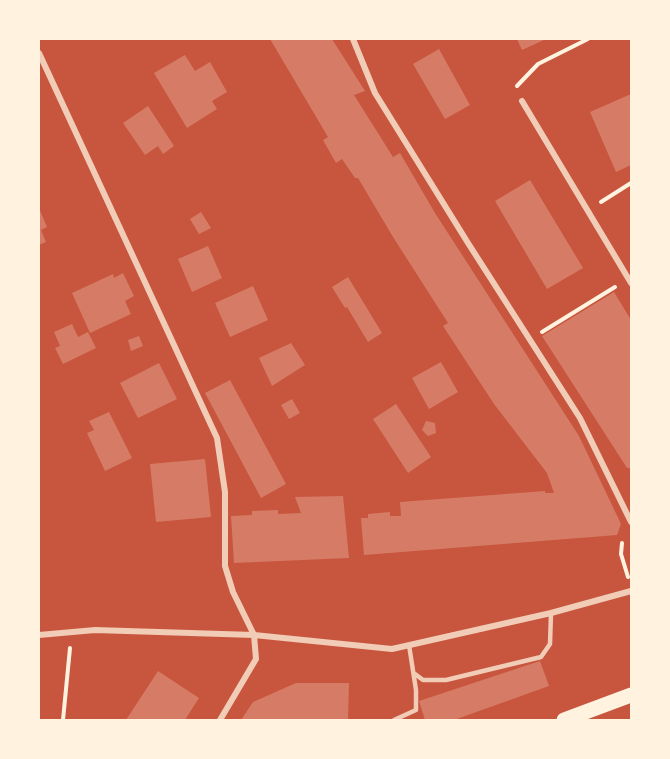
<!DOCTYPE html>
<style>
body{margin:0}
#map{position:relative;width:670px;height:759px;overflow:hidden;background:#c8553d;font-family:"Times New Roman",serif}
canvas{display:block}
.frame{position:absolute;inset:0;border:40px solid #fff3e0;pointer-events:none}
</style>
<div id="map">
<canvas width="670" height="759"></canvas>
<div class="frame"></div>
</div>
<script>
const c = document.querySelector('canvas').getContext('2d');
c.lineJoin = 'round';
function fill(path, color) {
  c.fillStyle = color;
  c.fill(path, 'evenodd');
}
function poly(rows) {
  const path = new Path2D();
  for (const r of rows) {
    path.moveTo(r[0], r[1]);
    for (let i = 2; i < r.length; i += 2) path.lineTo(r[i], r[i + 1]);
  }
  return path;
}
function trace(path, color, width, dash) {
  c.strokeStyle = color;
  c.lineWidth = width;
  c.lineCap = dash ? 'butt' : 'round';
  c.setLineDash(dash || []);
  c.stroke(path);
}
fill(poly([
 [270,39,332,39,365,91,354,95,393,157,400,153,435,213,579,436,621,524,617,535,364,555,361,518,368,518,368,514,390,512,390,516,401,516,400,502,545,491,545,493,554,493,547,473,494,404,443,326,448,323,393,237,358,178,355,178,342,159,336,163,323,140,328,137],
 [517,39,546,39,522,50],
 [439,49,470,105,445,119,413,64],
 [185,55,195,71,210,62,227,92,212,101,217,109,187,128,154,73],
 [631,94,631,165,616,172,590,112],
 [148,106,174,146,163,154,158,146,145,155,123,123],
 [530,180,583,268,547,289,495,201],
 [39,208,47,227,41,230,46,242,39,245],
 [201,212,211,228,199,234,190,219],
 [208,246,222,278,192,292,178,259],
 [123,273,134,296,125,301,131,314,90,333,72,293,113,274,114,278],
 [348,277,382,333,368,342,347,307,345,308,332,287],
 [253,286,268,320,230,337,215,303],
 [614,292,631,320,631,468,627,468,542,336],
 [72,324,78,337,88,332,96,348,63,364,55,348,60,346,54,332],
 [139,336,143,346,131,351,128,340],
 [291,343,305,365,272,386,259,358],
 [441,362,458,392,429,409,412,378],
 [159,363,177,399,138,418,120,383],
 [230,380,286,484,261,498,205,393],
 [292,399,300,413,289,419,281,405],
 [396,404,431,457,408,473,373,419],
 [109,412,132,458,105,471,87,433,94,430,89,421],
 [426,421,435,423,436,433,428,436,422,430],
 [205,459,211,517,156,522,150,464],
 [343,496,349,558,234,563,231,516,252,515,252,511,278,510,278,514,301,513,295,497],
 [540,661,549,686,454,720,425,720,419,701],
 [158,671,199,698,185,720,126,720],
 [296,683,349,683,348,720,241,720,253,702]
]), '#d67c66');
trace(poly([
 [517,86,538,64,588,39],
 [601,202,631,183],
 [542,332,615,287],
 [622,543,621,554,628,577],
 [63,720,70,648]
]), '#fff3e0', 4);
trace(poly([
 [415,674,423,680,446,680,541,657,550,644,551,613],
 [394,720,416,710,416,690,409,645]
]), '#f1ccb7', 4.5);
trace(poly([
 [353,39,375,93,468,243,580,418,631,522],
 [39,53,217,438,225,492,225,566,233,592,254,635,256,659,220,720],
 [522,101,631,283],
 [39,635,95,630,254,635,392,649,551,613,631,591]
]), '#f1ccb7', 6);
trace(poly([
 [564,720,631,695]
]), '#fff3e0', 15);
</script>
